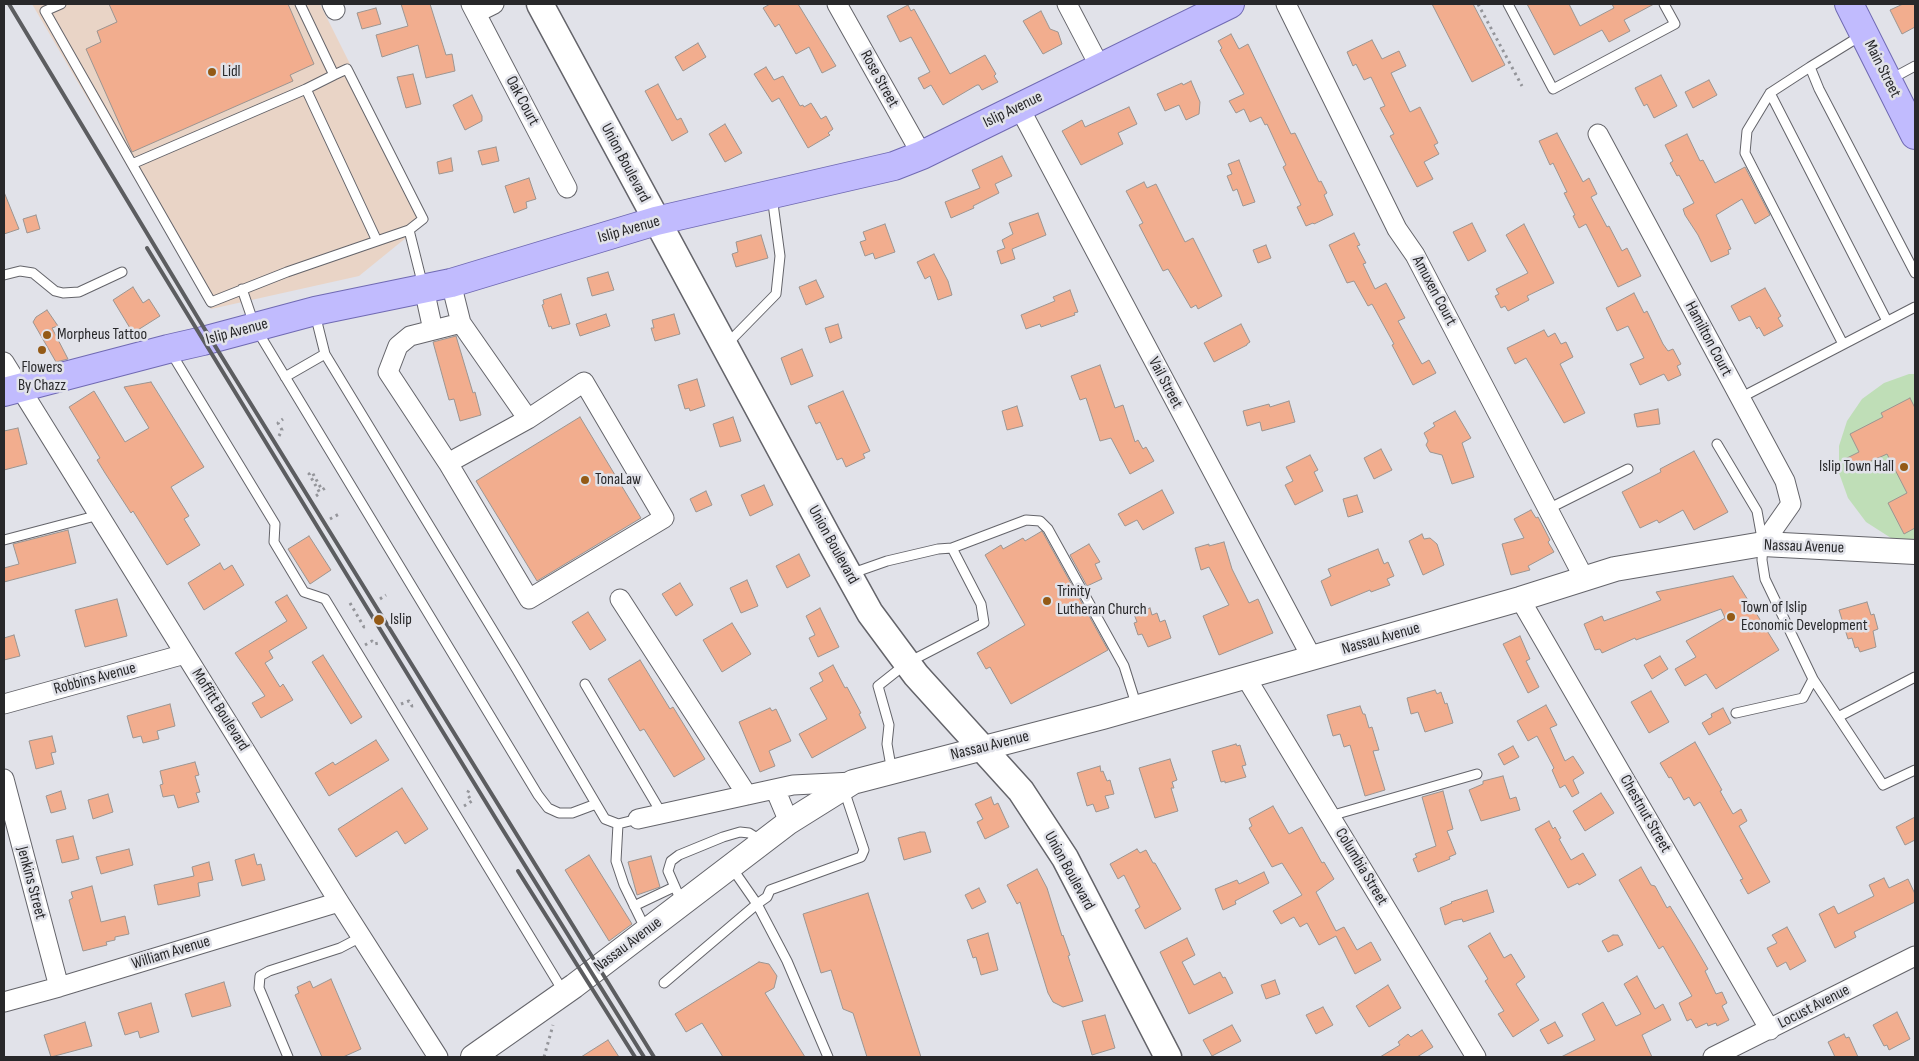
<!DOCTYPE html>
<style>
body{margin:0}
#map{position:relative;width:1919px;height:1061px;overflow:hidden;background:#e1e2e9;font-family:"Sofia Sans Condensed",sans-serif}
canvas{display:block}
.frame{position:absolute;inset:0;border:5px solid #28282a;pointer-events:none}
</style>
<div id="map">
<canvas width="1919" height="1061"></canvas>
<div class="frame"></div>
</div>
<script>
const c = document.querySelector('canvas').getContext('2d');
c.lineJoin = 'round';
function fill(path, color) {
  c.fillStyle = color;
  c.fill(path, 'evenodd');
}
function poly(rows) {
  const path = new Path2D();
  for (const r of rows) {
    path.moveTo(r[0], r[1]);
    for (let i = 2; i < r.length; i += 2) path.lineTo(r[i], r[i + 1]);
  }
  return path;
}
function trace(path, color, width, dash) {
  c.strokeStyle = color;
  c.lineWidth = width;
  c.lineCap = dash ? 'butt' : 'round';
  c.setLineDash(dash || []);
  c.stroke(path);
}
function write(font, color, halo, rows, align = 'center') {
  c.font = font + ' "Sofia Sans Condensed",sans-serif';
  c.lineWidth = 5;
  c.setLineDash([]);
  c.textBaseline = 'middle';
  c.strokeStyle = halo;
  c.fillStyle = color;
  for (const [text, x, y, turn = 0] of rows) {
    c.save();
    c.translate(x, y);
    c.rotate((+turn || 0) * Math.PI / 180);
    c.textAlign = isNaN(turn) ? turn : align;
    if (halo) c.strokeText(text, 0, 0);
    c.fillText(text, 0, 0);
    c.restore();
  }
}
fill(poly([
 [32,4,320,4,428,220,359,276,211,309]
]), '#e9d4c6');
fill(poly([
 [1909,374,1915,374,1915,543,1891,538,1866,522,1848,498,1839,473,1839,446,1847,421,1862,399,1884,383]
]), '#bfdeb7');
const building = poly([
 [109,4,288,4,314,64,290,75,293,81,132,152,86,49,101,42,97,31,117,22,109,4],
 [401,4,430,4,446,55,452,54,455,71,426,78,418,45,382,57,376,35,408,26,401,4],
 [770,4,798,4,836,66,822,73,809,47,796,54,779,24,775,27,763,8,770,4],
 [1432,4,1473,4,1505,65,1472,82,1432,4],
 [1527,4,1569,4,1580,26,1614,8,1612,4,1654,4,1624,20,1630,31,1609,42,1602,30,1554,55,1527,4],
 [1903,4,1915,4,1915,27,1902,34,1890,10,1903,4],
 [908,5,911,11,914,9,950,74,985,55,996,74,994,76,998,82,982,90,979,85,977,85,943,105,931,85,924,89,918,78,930,72,911,37,900,42,887,16,908,5],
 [376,8,381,24,362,29,357,13,376,8],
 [1041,11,1050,29,1058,32,1062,44,1043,54,1023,21,1041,11],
 [1231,34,1239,49,1248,44,1291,134,1295,133,1319,182,1321,181,1327,193,1324,195,1333,215,1314,224,1313,223,1306,226,1297,207,1301,205,1283,167,1286,165,1267,124,1265,125,1261,117,1250,122,1244,109,1236,113,1229,101,1244,94,1220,50,1222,48,1218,41,1231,34],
 [1372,40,1382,59,1399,51,1406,66,1391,73,1410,112,1420,107,1438,143,1434,145,1439,154,1424,162,1433,179,1417,187,1390,136,1394,134,1380,108,1385,106,1371,77,1364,80,1356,64,1353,66,1347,52,1372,40],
 [698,43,706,57,683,71,675,57,698,43],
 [766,67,774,80,783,76,800,106,803,105,804,107,811,103,821,119,826,116,833,129,828,133,830,135,808,148,779,98,772,102,754,74,766,67],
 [413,74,421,104,406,108,397,77,413,74],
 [1661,75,1677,106,1654,118,1647,104,1644,106,1635,88,1661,75],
 [1709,80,1717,95,1693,108,1685,92,1709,80],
 [1191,81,1200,102,1199,114,1186,120,1179,105,1165,111,1157,94,1182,83,1183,85,1191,81],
 [658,84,677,120,681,118,688,132,672,141,645,91,658,84],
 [472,95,482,116,482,121,465,130,453,105,472,95],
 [1129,107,1137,124,1118,133,1123,144,1081,165,1062,131,1082,120,1085,127,1129,107],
 [725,124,742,153,725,162,709,134,725,124],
 [1557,133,1583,182,1589,178,1597,194,1591,197,1607,227,1609,226,1622,251,1627,248,1641,276,1618,287,1586,224,1579,228,1573,216,1575,215,1564,193,1567,192,1553,163,1550,165,1539,141,1557,133],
 [1687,134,1700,161,1703,160,1715,183,1745,167,1770,215,1755,224,1742,199,1716,215,1731,249,1728,250,1729,254,1711,262,1698,235,1685,215,1683,209,1694,203,1679,175,1677,176,1670,163,1673,161,1665,145,1687,134],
 [496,147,499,161,482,165,478,151,496,147],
 [1002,156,1012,176,995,184,999,193,973,206,974,208,951,218,945,202,980,188,972,170,1002,156],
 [451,158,453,171,439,174,437,162,451,158],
 [1239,160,1255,202,1243,206,1237,189,1233,191,1227,176,1232,174,1228,164,1239,160],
 [529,178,536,199,526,202,527,208,514,213,505,186,529,178],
 [1144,182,1147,188,1156,184,1185,242,1193,238,1222,296,1198,309,1196,305,1191,308,1168,269,1163,271,1139,225,1143,223,1126,191,1144,182],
 [4,192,19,229,4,234,4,192],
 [1038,213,1046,235,1012,249,1015,259,1001,264,997,251,1005,248,1002,240,1013,234,1009,223,1038,213],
 [36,215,40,229,27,233,23,219,36,215],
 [1472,223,1486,251,1468,261,1453,232,1472,223],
 [885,224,895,252,875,259,873,253,865,256,860,242,866,240,863,232,885,224],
 [1524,224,1554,283,1527,296,1529,300,1508,311,1505,306,1501,308,1495,296,1499,294,1496,289,1528,273,1506,235,1524,224],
 [1354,233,1360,245,1357,246,1366,263,1363,264,1375,289,1386,283,1405,318,1398,321,1422,364,1429,360,1436,373,1413,385,1392,345,1394,344,1372,304,1368,306,1354,281,1347,283,1329,245,1354,233],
 [761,235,768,258,736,267,732,254,738,252,736,242,761,235],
 [1266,245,1271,258,1258,263,1253,250,1266,245],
 [934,254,948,281,952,295,938,300,930,276,925,279,917,262,934,254],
 [608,272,614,290,592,296,587,278,608,272],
 [816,280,824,297,806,305,799,287,816,280],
 [133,287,143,303,149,299,160,316,133,333,113,300,133,287],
 [1765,288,1781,316,1778,318,1783,326,1764,336,1759,327,1757,329,1750,316,1739,321,1731,306,1765,288],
 [1070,290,1078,312,1074,313,1075,315,1041,327,1040,324,1026,329,1021,315,1055,301,1053,297,1070,290],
 [1634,293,1644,313,1647,311,1663,344,1668,351,1673,349,1681,364,1677,366,1681,375,1668,381,1664,374,1640,385,1630,364,1644,358,1628,326,1617,331,1606,308,1634,293],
 [561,294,570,324,552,329,551,326,549,327,542,305,544,304,543,300,561,294],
 [47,310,58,326,52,328,68,359,56,362,33,322,36,317,47,310],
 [606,314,610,326,580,336,576,324,606,314],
 [674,314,680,334,655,341,651,328,654,328,652,320,674,314],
 [838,324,842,338,830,343,825,328,838,324],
 [1241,324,1250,342,1247,344,1247,345,1214,362,1204,343,1241,324],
 [1544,330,1548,337,1555,333,1561,344,1566,342,1573,357,1560,364,1585,413,1564,423,1526,358,1515,364,1507,348,1544,330],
 [456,336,473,393,475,392,481,415,460,421,454,399,449,400,433,342,456,336],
 [802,349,813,376,791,385,781,358,802,349],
 [1100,365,1115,408,1123,405,1135,442,1138,440,1143,449,1146,447,1154,461,1130,474,1111,438,1100,441,1086,398,1080,400,1071,376,1100,365],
 [697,379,705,406,690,411,689,408,685,409,678,385,697,379],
 [151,382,204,467,171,487,189,516,184,519,200,545,167,565,133,511,131,513,105,473,97,460,100,458,69,407,94,391,125,442,149,428,124,387,151,382],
 [843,391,870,451,863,454,865,458,846,467,842,458,837,460,820,422,816,424,808,406,843,391],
 [1910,398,1915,408,1915,528,1904,534,1888,503,1907,493,1887,454,1851,470,1845,459,1859,452,1850,434,1883,417,1881,413,1910,398],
 [1289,401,1295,422,1262,431,1260,422,1247,426,1243,411,1269,404,1270,407,1289,401],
 [1017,406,1023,426,1007,430,1002,411,1017,406],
 [1658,409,1660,424,1637,427,1634,414,1658,409],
 [1455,411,1471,438,1462,443,1474,477,1452,484,1442,455,1430,452,1426,445,1428,441,1424,433,1435,426,1433,423,1455,411],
 [580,417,641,518,537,581,476,481,580,417],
 [733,417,741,441,720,447,713,424,733,417],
 [18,428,27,464,4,470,4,431,18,428],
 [1381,449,1392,470,1374,479,1364,458,1381,449],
 [1694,451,1728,512,1694,530,1683,510,1659,523,1657,520,1640,528,1622,492,1661,472,1660,469,1694,451],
 [1310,455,1318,470,1314,472,1323,491,1295,505,1285,485,1293,481,1286,467,1310,455],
 [764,485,773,505,750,516,741,495,764,485],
 [1162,490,1174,513,1143,530,1137,520,1125,526,1118,514,1162,490],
 [706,491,712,505,696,512,690,499,706,491],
 [1357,495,1363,512,1348,517,1343,499,1357,495],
 [1531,510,1536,518,1538,517,1550,540,1548,542,1554,552,1528,566,1530,570,1511,575,1502,544,1524,538,1514,519,1531,510],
 [68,530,76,563,4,582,4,568,19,564,13,544,68,530],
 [1042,531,1108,650,1011,704,990,667,986,669,977,653,1025,625,985,555,1001,545,1003,549,1023,538,1025,541,1042,531],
 [1422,534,1424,539,1430,538,1437,544,1444,565,1423,575,1409,541,1422,534],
 [309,536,331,570,310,584,288,549,309,536],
 [1224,542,1232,569,1249,603,1258,599,1273,633,1219,655,1203,616,1229,605,1209,567,1201,570,1195,548,1209,544,1209,546,1224,542],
 [1089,544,1100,562,1095,564,1102,579,1087,586,1070,555,1089,544],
 [1378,549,1384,564,1388,562,1394,576,1387,579,1390,585,1371,592,1370,590,1331,606,1321,581,1331,576,1328,569,1378,549],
 [799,554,810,576,787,588,776,566,799,554],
 [220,563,224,570,232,565,244,585,204,610,188,583,220,563],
 [1733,576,1779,650,1716,689,1706,674,1685,686,1675,669,1696,657,1686,641,1725,618,1721,609,1636,640,1635,638,1602,653,1600,649,1595,650,1584,624,1602,616,1604,621,1661,600,1656,592,1733,576],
 [747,580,758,606,741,613,730,588,747,580],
 [680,583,693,605,676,616,662,594,680,583],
 [287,595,307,628,269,651,273,658,265,663,280,687,283,684,293,700,261,718,252,703,265,696,235,653,287,621,275,602,287,595],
 [117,599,127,636,85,647,75,610,117,599],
 [1867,602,1871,615,1874,614,1878,629,1873,631,1876,647,1860,652,1858,647,1855,648,1852,638,1848,639,1839,610,1867,602],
 [820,608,839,647,818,657,809,638,815,635,806,616,820,608],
 [1150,608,1152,615,1157,613,1160,622,1165,620,1171,638,1148,647,1142,634,1138,635,1134,623,1137,622,1134,614,1150,608],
 [588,612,606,640,590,650,572,622,588,612],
 [732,623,751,654,722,672,703,640,732,623],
 [14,635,20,656,4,660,4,638,14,635],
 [1520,636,1530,659,1526,661,1539,687,1528,693,1503,644,1520,636],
 [323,655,362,717,351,724,312,662,323,655],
 [1660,656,1668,669,1652,679,1644,665,1660,656],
 [640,660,670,709,673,707,705,759,674,777,644,729,640,731,608,679,640,660],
 [833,665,845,688,847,687,861,713,859,714,866,728,812,758,799,734,827,719,810,688,823,681,819,673,833,665],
 [1435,690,1437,694,1441,692,1445,704,1447,703,1453,723,1425,732,1418,712,1411,714,1407,698,1435,690],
 [1651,691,1669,722,1649,733,1631,702,1651,691],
 [170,704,175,726,157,731,159,739,143,743,141,736,133,738,127,716,170,704],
 [1546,705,1557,725,1550,728,1565,761,1573,756,1584,773,1573,780,1579,793,1572,797,1565,785,1560,788,1552,770,1554,768,1537,736,1528,741,1517,721,1546,705],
 [1360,706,1363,714,1365,714,1369,728,1372,727,1379,750,1373,751,1385,790,1365,796,1350,745,1344,747,1340,734,1333,736,1327,715,1360,706],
 [770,708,772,711,776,709,791,741,769,751,775,766,760,772,739,722,770,708],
 [1723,708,1731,723,1709,735,1702,723,1712,717,1711,714,1723,708],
 [52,736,56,752,51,753,54,764,36,769,29,741,52,736],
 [376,740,389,760,329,796,315,773,333,762,335,765,376,740],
 [1695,742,1722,790,1720,791,1733,814,1741,809,1747,821,1739,826,1770,882,1748,894,1740,880,1743,879,1700,802,1694,806,1689,797,1684,800,1671,777,1669,778,1660,763,1695,742],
 [1236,744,1237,746,1240,745,1246,765,1242,766,1246,777,1225,783,1225,781,1221,782,1212,751,1236,744],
 [1513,746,1519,757,1504,765,1498,754,1513,746],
 [1170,759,1177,780,1172,782,1174,788,1171,788,1178,811,1155,818,1139,768,1170,759],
 [195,762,199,775,195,776,200,792,196,793,199,802,178,808,174,795,163,797,160,785,163,784,160,771,195,762],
 [1100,766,1101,772,1103,771,1107,781,1110,780,1114,794,1105,796,1109,808,1096,812,1093,804,1087,806,1077,773,1100,766],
 [1503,776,1510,799,1516,797,1520,810,1481,821,1469,790,1483,784,1483,781,1503,776],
 [402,788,428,829,405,844,397,831,356,857,338,829,402,788],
 [61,791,66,809,51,813,46,796,61,791],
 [1443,791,1453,829,1447,831,1456,854,1449,857,1450,859,1418,872,1413,859,1417,857,1415,854,1436,846,1422,797,1443,791],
 [1601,793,1614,813,1585,831,1573,811,1601,793],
 [108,794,113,812,93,819,88,800,108,794],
 [991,797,994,805,998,803,1009,827,985,839,977,822,983,819,975,804,991,797],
 [1273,806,1289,834,1302,827,1322,863,1324,862,1334,879,1316,892,1336,931,1344,927,1357,950,1371,942,1381,960,1355,974,1336,936,1319,945,1307,923,1300,927,1294,917,1281,924,1273,911,1302,895,1282,863,1272,867,1249,828,1252,826,1249,819,1273,806],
 [1915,817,1915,840,1905,845,1896,827,1915,817],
 [1549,821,1553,829,1555,827,1561,838,1559,839,1571,860,1583,853,1596,875,1579,885,1578,883,1568,888,1535,829,1549,821],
 [920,832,925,832,931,852,904,860,898,838,920,832],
 [73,836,79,859,62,863,56,840,73,836],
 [129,849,133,865,101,874,96,857,129,849],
 [1137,849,1140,853,1146,850,1153,863,1155,863,1181,909,1145,929,1135,910,1140,907,1124,875,1118,879,1110,864,1137,849],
 [254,854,257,865,261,864,265,880,242,886,235,860,254,854],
 [589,855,632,924,609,941,565,870,589,855],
 [651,856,660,887,637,895,628,862,651,856],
 [209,862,213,880,198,883,200,896,158,905,154,885,194,876,192,867,209,862],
 [1641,867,1651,885,1655,886,1667,908,1670,906,1694,945,1708,969,1705,971,1716,994,1722,992,1727,1003,1722,1006,1729,1020,1717,1026,1716,1023,1708,1026,1707,1023,1696,1028,1691,1019,1687,1021,1679,1003,1692,996,1663,946,1659,949,1619,880,1641,867],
 [1037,869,1047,888,1062,936,1063,935,1070,955,1068,956,1083,1001,1063,1007,1053,1002,1048,993,1020,902,1017,904,1007,885,1037,869],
 [1264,872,1269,883,1235,901,1236,904,1223,910,1215,889,1237,880,1239,884,1264,872],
 [1884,878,1889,888,1908,879,1915,894,1915,902,1854,932,1856,937,1835,948,1819,914,1834,906,1838,914,1874,896,1869,885,1884,878],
 [92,886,101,922,125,916,129,934,115,937,115,940,106,942,107,945,83,951,69,900,73,898,71,892,92,886],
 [979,888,986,902,972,909,965,895,979,888],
 [1487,890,1494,912,1463,922,1462,919,1453,921,1445,925,1440,908,1452,903,1451,902,1487,890],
 [868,893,921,1057,867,1057,853,1013,843,1009,831,970,821,973,803,914,868,893],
 [1787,927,1806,961,1790,970,1786,962,1777,967,1767,948,1777,943,1772,935,1787,927],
 [988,933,998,970,981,975,976,957,973,958,967,940,988,933],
 [1490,933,1504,958,1511,954,1525,977,1516,984,1539,1020,1513,1037,1498,1014,1504,1011,1485,981,1488,979,1468,946,1490,933],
 [1613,935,1618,935,1623,945,1608,952,1602,941,1613,935],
 [1187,938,1195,955,1182,962,1194,985,1220,972,1223,978,1225,977,1233,993,1189,1014,1160,952,1187,938],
 [759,962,769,964,777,976,774,988,765,993,805,1057,723,1057,702,1023,686,1032,675,1014,759,962],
 [1637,976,1655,1009,1663,1004,1671,1020,1642,1035,1652,1057,1561,1057,1595,1040,1582,1014,1603,1002,1616,1026,1641,1014,1624,984,1637,976],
 [331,979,361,1049,343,1057,322,1057,295,995,299,993,297,987,310,981,313,988,331,979],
 [1275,980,1280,994,1266,999,1261,985,1275,980],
 [224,982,231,1006,192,1017,185,994,224,982],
 [1388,985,1401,1008,1369,1027,1356,1006,1388,985],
 [151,1003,159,1032,140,1038,138,1031,125,1035,118,1013,151,1003],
 [1323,1007,1333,1025,1316,1034,1306,1015,1323,1007],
 [1897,1012,1910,1039,1889,1050,1887,1045,1884,1046,1873,1025,1897,1012],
 [1105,1015,1115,1048,1092,1055,1082,1021,1105,1015],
 [85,1022,92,1046,51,1057,44,1035,85,1022],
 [1555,1022,1563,1036,1548,1044,1540,1030,1555,1022],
 [1232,1025,1241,1041,1212,1056,1203,1040,1232,1025],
 [1422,1030,1433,1047,1417,1057,1380,1057,1400,1045,1398,1042,1408,1034,1411,1037,1422,1030],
 [1844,1034,1846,1038,1849,1037,1858,1057,1835,1057,1828,1042,1844,1034],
 [608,1040,619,1057,581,1057,608,1040]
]);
fill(building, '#f2ad8e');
trace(building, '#9c9591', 1);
const service = poly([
 [61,4,45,11,132,164],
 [300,4,334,75,306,89],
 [1508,4,1553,89,1675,24,1664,4],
 [1862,35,1810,67,1819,89,1915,273],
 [1810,67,1770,93,1747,131,1745,153,1843,344],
 [334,75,347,69,423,219,409,230,377,241,306,89,132,164,211,302,287,272,377,241],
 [1891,79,1915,66],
 [1770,93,1887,321],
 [409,230,423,286],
 [4,275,20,271,33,273,55,291,63,293,79,292,122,272],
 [242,289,255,327,538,795,548,808,559,813,572,813,596,804],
 [315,314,325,354,517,670,605,819,618,824,638,819],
 [726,345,776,294,780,256,772,196],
 [170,351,275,524,274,542,304,592,325,599,563,991],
 [285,377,325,354],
 [1740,398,1915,307],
 [1717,444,1757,511,1763,544,1762,560,1765,579,1813,679,1803,698,1736,713],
 [1548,509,1628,469],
 [4,540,99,515],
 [952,548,1026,520,1040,521,1048,529,1124,666,1137,707],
 [850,574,887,561,938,549,952,548,981,604,984,623,907,663,878,686,889,725,887,744,892,772],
 [1813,679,1883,785,1915,770],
 [585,684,662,814],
 [1838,717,1915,677],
 [1330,816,1477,774],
 [618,824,616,861,624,885,646,930],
 [682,903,668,871,671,861,679,855,723,837,740,832,749,833,762,841],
 [634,906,674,887],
 [664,983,757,904,732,868],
 [288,1057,259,988,260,976,269,971,340,948,361,937],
 [828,1057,787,961,757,904,767,897,770,890,861,857,864,850,844,790]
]);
const minor = poly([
 [332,4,335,10],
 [471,4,567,188],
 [837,4,922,155],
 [1067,4,1100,67],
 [1286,4,1397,229,1415,255,1584,578],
 [476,13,494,4],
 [1019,107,1312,658],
 [1598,134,1785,481,1791,504,1763,544],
 [451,283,461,323,528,419],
 [424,289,433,330],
 [4,362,339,902,438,1057],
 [448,463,528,419,584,382,664,518,529,599,448,463,388,372,398,346,410,336,461,323],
 [620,599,747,795],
 [1520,599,1770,1030],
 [1245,676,1476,1057],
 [4,704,185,654],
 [4,779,59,987],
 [775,789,789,822],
 [638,819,793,785,853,782],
 [4,1002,59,987,339,902],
 [1713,1057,1915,956]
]);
const tertiary = poly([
 [473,1057,574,986,789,822,853,782,1103,717,1520,599,1615,569,1763,544,1915,552]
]);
const secondary = poly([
 [540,4,830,541,870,613,916,675,1021,791,1065,858,1168,1057]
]);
const primary = poly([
 [1849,4,1915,135],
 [4,392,168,349,203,341,315,311,451,283,656,221,894,166,922,155,1230,4]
]);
trace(service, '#64646a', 11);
trace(minor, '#64646a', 21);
trace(tertiary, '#64646a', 26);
trace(secondary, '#64646a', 29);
trace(primary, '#706ab3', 30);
trace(poly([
 [1478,4,1522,86],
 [279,436,282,430,278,423,283,419],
 [316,496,320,493,309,474,312,472,322,490,325,488],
 [330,519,341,513],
 [380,599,386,595],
 [350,603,364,627,368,625],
 [365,645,372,641,374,644,379,643],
 [401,704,409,701,412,706,417,705],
 [464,806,472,801,467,794,469,790],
 [544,1057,553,1025]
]), '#94959a', 3, [2.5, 4]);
trace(service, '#fff', 9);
trace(minor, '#fff', 19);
trace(tertiary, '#fff', 24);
trace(secondary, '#fff', 26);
trace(primary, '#c1bbfe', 28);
trace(poly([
 [9,4,204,328,654,1057],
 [147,248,501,827,644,1057],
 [518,871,635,1057]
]), '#5c5d60', 4);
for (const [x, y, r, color] of [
 [212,72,5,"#945a16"],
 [47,335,5,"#945a16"],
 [42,350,5,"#945a16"],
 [1904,467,5,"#945a16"],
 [585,480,5,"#945a16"],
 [1047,601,5,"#945a16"],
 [1731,617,5,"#945a16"],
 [379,620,6,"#945a16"]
]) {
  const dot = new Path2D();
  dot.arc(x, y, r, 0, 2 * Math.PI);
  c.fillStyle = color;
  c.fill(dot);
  trace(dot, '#e1e2e9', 2);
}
write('16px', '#28282a', '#e1e2e9', [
 ["Main Street",1882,69,63],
 ["Rose Street",879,79,61],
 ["Oak Court",522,101,62],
 ["Islip Avenue",1013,110,-26],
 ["Union Boulevard",625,163,62],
 ["Islip Avenue",629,230,-16],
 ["Amuxen Court",1434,291,62],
 ["Islip Avenue",237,332,-15],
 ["Hamilton Court",1708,339,62],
 ["Vail Street",1165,383,62],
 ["Union Boulevard",833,545,61],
 ["Nassau Avenue",1804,547,2],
 ["Nassau Avenue",1381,639,-16],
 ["Robbins Avenue",95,679,-15],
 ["Moffitt Boulevard",220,710,58],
 ["Nassau Avenue",990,746,-14],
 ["Chestnut Street",1645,814,60],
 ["Columbia Street",1361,867,59],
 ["Union Boulevard",1069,871,61],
 ["Jenkins Street",31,883,75],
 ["Nassau Avenue",628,945,-37],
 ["William Avenue",171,953,-17],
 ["Locust Avenue",1814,1007,-27]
]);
write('16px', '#28282a', '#e1e2e9', [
 ["Lidl",222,72],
 ["Morpheus Tattoo",57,335],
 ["Flowers",42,368,"center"],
 ["By Chazz",42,386,"center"],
 ["Islip Town Hall",1894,467,"right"],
 ["TonaLaw",595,480],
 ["Trinity",1057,592],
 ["Lutheran Church",1057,610],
 ["Town of Islip",1741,608],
 ["Economic Development",1741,626],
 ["Islip",390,620]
], 'left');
</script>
